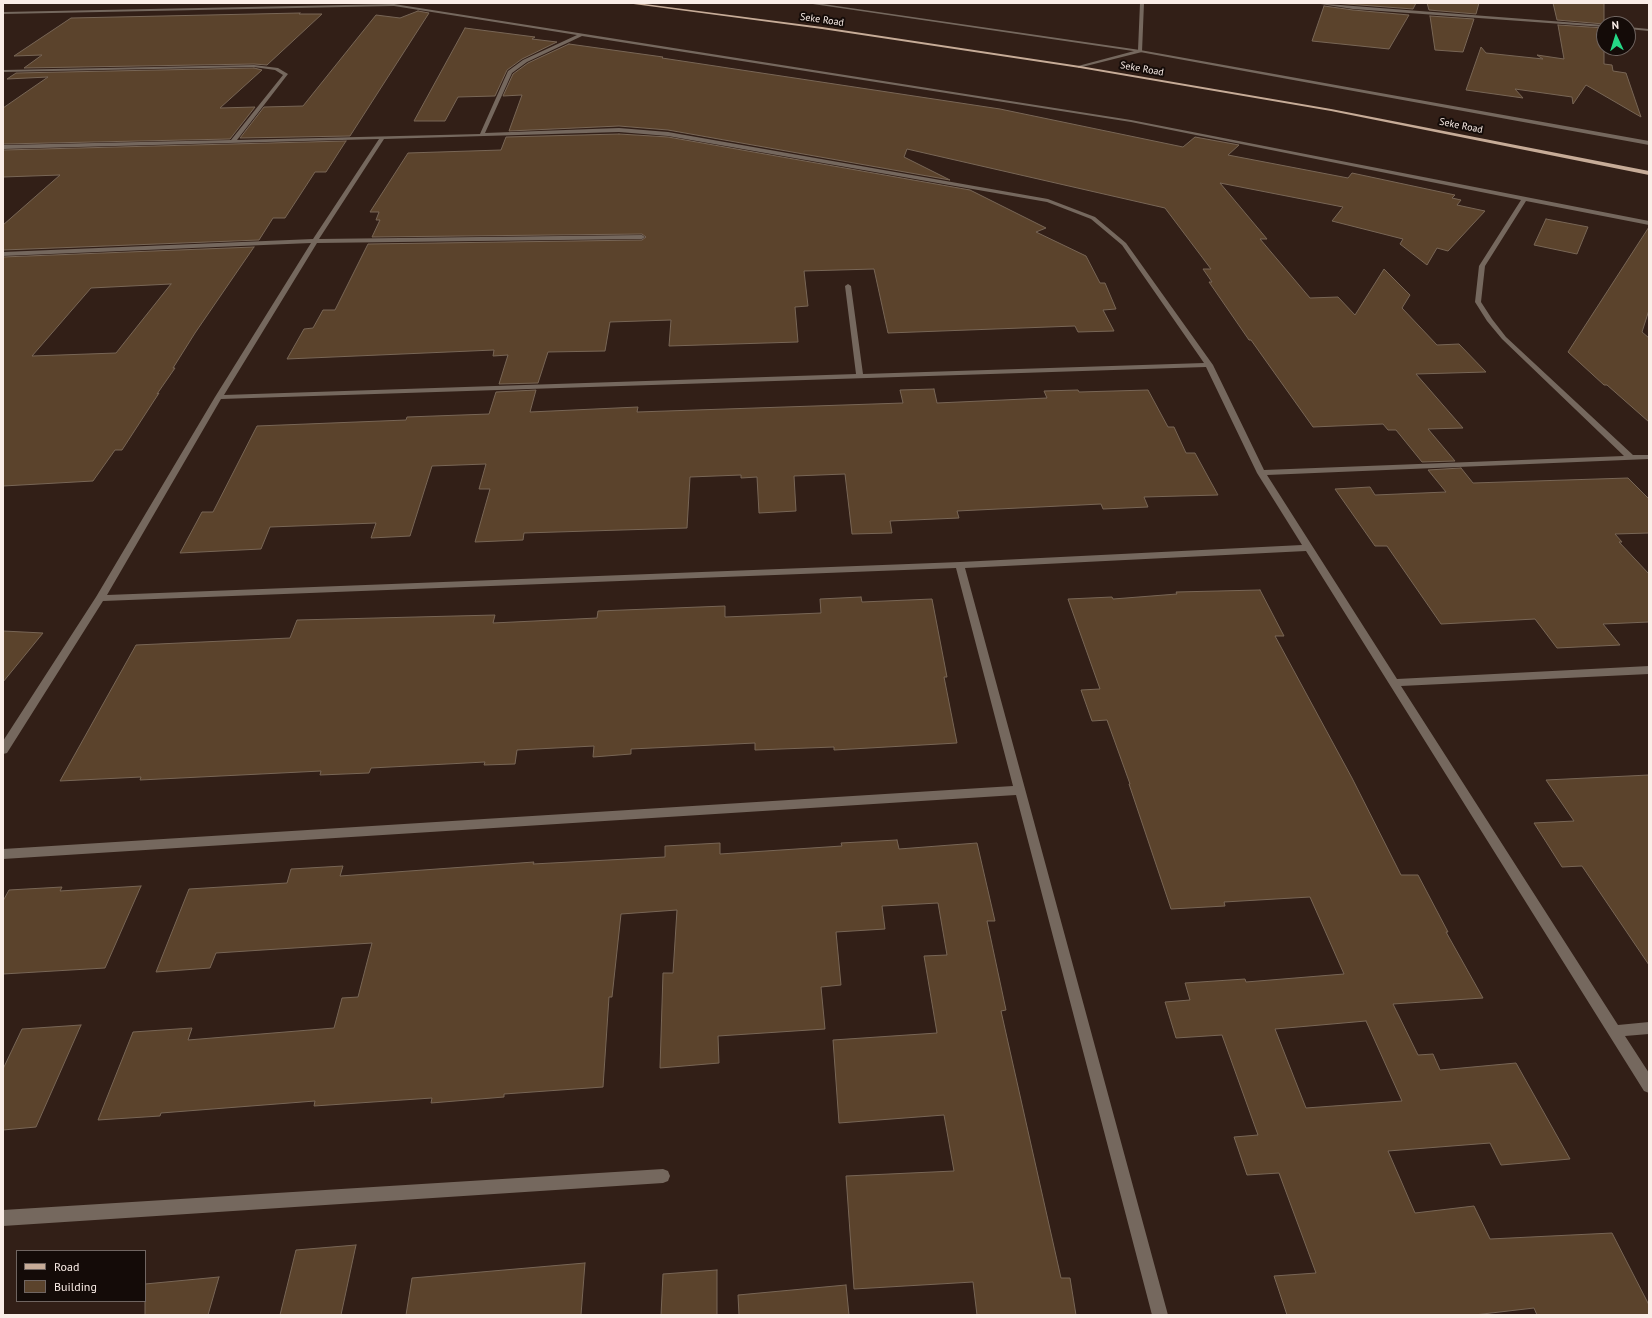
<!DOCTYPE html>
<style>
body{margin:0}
#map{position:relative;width:1652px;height:1318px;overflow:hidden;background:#321f17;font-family:"PT Sans",sans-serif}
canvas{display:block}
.frame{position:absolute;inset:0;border:4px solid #faede7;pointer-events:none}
.legend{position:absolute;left:16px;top:1250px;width:130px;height:52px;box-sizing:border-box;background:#140b08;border:1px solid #706561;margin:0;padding:5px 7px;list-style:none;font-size:12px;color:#faede7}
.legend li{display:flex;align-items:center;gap:8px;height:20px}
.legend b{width:20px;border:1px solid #706561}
.north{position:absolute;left:1596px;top:16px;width:40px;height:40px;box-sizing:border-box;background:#140b08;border:1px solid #706561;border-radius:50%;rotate:356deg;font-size:11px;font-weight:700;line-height:16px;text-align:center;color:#faede7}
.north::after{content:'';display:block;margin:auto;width:14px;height:18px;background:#25d886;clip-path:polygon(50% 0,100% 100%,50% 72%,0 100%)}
</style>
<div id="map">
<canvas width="1652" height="1318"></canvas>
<div class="frame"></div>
<ul class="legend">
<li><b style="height:5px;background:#c7ac98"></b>Road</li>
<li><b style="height:11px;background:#5b432c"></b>Building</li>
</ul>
<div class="north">N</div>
</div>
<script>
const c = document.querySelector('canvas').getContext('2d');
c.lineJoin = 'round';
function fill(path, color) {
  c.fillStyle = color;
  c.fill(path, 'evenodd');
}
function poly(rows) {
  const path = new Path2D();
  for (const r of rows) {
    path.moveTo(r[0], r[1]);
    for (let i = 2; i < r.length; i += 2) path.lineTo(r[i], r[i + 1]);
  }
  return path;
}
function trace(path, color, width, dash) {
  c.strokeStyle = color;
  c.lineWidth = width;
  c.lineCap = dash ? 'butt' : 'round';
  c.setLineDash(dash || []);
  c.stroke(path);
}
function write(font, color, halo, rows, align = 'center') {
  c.font = font + ' "PT Sans",sans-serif';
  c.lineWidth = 4;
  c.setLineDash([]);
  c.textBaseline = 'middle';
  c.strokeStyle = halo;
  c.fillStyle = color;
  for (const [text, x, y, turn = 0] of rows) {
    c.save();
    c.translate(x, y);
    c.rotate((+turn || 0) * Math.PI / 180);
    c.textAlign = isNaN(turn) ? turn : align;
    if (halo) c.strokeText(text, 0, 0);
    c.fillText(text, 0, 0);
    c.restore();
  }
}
const building = poly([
 [1334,3,1416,3,1413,9,1334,3],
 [1427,3,1479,3,1476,14,1429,10,1427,3],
 [1553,3,1604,3,1604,24,1557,20,1553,3],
 [1324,6,1353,10,1409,15,1389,49,1312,41,1324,6],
 [418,11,429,13,350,136,240,138,264,107,303,106,376,15,400,18,418,11],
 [300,13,299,14,322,14,267,65,254,64,24,68,42,55,14,56,71,18,300,13],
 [1430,16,1474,19,1463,52,1435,50,1430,16],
 [1558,25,1604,28,1604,64,1612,65,1613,71,1626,73,1641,117,1586,85,1573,104,1572,97,1515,89,1523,98,1466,90,1481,47,1486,53,1543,59,1537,55,1564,59,1558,25],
 [465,28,535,37,532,39,557,42,522,59,507,70,495,96,458,97,445,121,414,121,465,28],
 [569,44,663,57,662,58,1000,109,1183,147,1195,137,1239,145,1228,155,1348,178,1352,173,1455,195,1452,198,1461,200,1457,205,1485,211,1448,251,1437,248,1427,265,1400,244,1403,239,1332,221,1343,207,1220,183,1267,239,1260,239,1310,298,1338,297,1355,315,1384,269,1410,295,1402,308,1437,345,1459,344,1486,372,1416,374,1463,428,1428,429,1455,461,1422,462,1396,430,1388,430,1383,424,1313,427,1251,340,1249,340,1209,282,1212,282,1203,269,1211,269,1165,208,907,149,904,157,950,180,668,130,619,126,509,131,522,95,503,96,513,74,528,63,569,44],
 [254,68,262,70,220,108,255,107,230,139,3,144,3,108,48,77,7,79,16,73,254,68],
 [619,134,668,137,970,190,1046,228,1036,232,1086,256,1100,283,1105,283,1116,309,1103,310,1114,331,1078,332,1075,326,888,333,874,269,804,271,808,306,795,307,798,342,669,346,671,320,610,322,605,351,548,352,538,383,499,384,508,355,493,356,494,350,287,359,304,329,313,328,323,310,335,310,368,244,642,240,646,237,642,234,372,237,380,220,376,220,379,212,370,212,408,153,501,150,506,137,619,134],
 [346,141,326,172,315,172,285,218,273,218,259,240,3,250,3,225,60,175,3,177,3,150,346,141],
 [1546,219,1588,227,1577,254,1534,245,1546,219],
 [1649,227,1649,310,1642,332,1649,338,1649,422,1607,385,1604,385,1568,352,1649,227],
 [254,247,195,333,173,368,175,368,157,394,159,393,122,450,115,450,93,481,3,486,3,257,254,247],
 [171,284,116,353,32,356,91,288,171,284],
 [934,389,937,403,1047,398,1044,391,1078,390,1079,392,1148,390,1168,427,1174,427,1186,453,1195,453,1218,495,1144,497,1148,507,1103,509,1101,504,957,511,959,518,890,521,892,533,852,534,845,474,794,476,796,511,759,513,757,477,741,478,741,475,690,477,687,528,524,533,523,540,475,542,490,489,479,489,486,464,432,466,410,536,371,538,376,523,270,527,261,549,180,553,202,512,213,512,257,426,406,420,407,417,489,414,496,392,536,390,530,412,638,407,637,412,903,403,900,390,934,389],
 [1461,468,1473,483,1628,478,1649,499,1649,533,1615,534,1622,542,1619,542,1649,574,1649,622,1603,624,1620,645,1557,648,1535,619,1441,624,1387,546,1375,546,1335,489,1370,487,1375,495,1446,492,1428,470,1461,468],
 [1260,590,1284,636,1275,636,1352,778,1401,875,1418,875,1448,932,1446,932,1483,998,1393,1004,1418,1055,1433,1054,1440,1070,1516,1063,1570,1159,1501,1165,1490,1143,1388,1151,1415,1213,1474,1206,1490,1239,1612,1233,1649,1305,1649,1315,1537,1315,1534,1308,1474,1315,1287,1315,1274,1276,1316,1273,1279,1173,1247,1175,1234,1137,1258,1135,1222,1035,1176,1038,1165,1002,1190,1000,1185,983,1245,979,1246,982,1344,974,1310,897,1224,902,1225,906,1171,909,1129,784,1130,784,1107,720,1092,721,1081,690,1100,689,1068,599,1112,597,1113,599,1177,594,1176,592,1260,590],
 [1366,1021,1402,1101,1306,1108,1275,1029,1366,1021],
 [861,597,862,602,932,599,947,677,944,677,957,743,834,750,834,747,755,750,755,743,631,749,631,754,593,757,594,746,517,750,515,764,484,765,485,762,371,768,369,773,320,775,321,771,140,780,141,777,60,781,136,645,290,638,297,620,495,615,493,623,597,618,598,611,725,606,725,617,821,613,820,599,861,597],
 [3,631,43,633,3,682,3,631],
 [1649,775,1649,965,1582,866,1562,867,1534,823,1574,821,1546,780,1649,775],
 [897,840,899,849,977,843,995,921,987,921,1006,1010,1001,1011,1061,1278,1070,1278,1076,1315,977,1315,973,1282,854,1289,846,1176,954,1171,944,1115,839,1123,833,1040,937,1033,924,956,947,955,938,903,882,906,885,929,836,932,841,985,821,987,825,1029,718,1036,719,1063,660,1068,663,973,673,973,677,910,621,914,612,997,609,997,603,1087,504,1094,504,1097,431,1103,432,1098,314,1106,315,1101,161,1113,160,1116,98,1120,133,1032,192,1028,188,1040,334,1028,342,998,358,997,372,943,216,953,210,968,156,972,189,889,287,883,291,869,343,866,340,876,534,862,533,864,665,857,665,846,720,843,720,854,842,846,841,843,897,840],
 [141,886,105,968,3,974,3,901,9,890,62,887,60,891,141,886],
 [81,1025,36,1127,3,1130,3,1069,22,1029,81,1025],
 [356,1245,341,1315,280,1315,296,1250,356,1245],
 [585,1263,581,1315,406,1315,412,1278,585,1263],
 [717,1270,717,1315,661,1315,663,1274,717,1270],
 [219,1277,208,1315,145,1315,145,1284,219,1277],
 [846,1285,849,1315,739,1315,738,1295,846,1285]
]);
fill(building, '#5b432c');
trace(building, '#786656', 1);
fill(poly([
 [806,3,816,3,1140,50,1649,141,1649,145,1140,52,806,3]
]), '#75685e');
fill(poly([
 [1140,3,1144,3,1142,52,1078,68,1078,66,1138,50,1140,3],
 [1314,3,1604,25,1604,27,1353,9,1314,3],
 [394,4,1131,120,1649,221,1649,225,1526,201,1485,266,1481,302,1492,319,1506,337,1633,455,1649,455,1649,459,1267,475,1397,679,1649,666,1649,674,1401,686,1618,1025,1649,1022,1649,1034,1625,1036,1649,1073,1649,1093,1644,1091,1306,551,965,568,1168,1315,1152,1315,1016,795,3,859,3,849,1013,786,956,568,103,601,7,753,3,754,3,741,96,597,215,397,311,243,3,256,3,252,313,239,379,139,3,149,3,145,231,140,283,75,275,70,254,67,3,72,3,70,254,65,278,68,288,74,237,140,480,134,508,71,523,60,577,35,394,6,3,14,3,12,394,4],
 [582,36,1131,122,1521,200,1479,266,1475,302,1487,321,1502,339,1624,456,1264,470,1213,365,1126,243,1095,217,1048,199,668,132,619,128,485,133,512,73,527,62,582,36],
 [619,132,668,136,1047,202,1091,219,1122,245,1204,363,863,374,851,286,848,284,845,286,856,374,224,395,317,243,642,239,645,237,642,235,319,239,384,139,619,132],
 [1206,367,1257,473,1302,545,960,562,107,595,221,399,1206,367],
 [1628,27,1649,29,1649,31,1628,29,1628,27],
 [663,1169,668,1171,670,1176,668,1181,663,1183,3,1226,3,1210,663,1169]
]), '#75685e');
fill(poly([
 [626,3,637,3,822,27,1080,66,1331,109,1649,171,1649,175,1331,111,1080,68,822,29,626,3]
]), '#c7ac98');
write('10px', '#faede7', '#140b08', [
 ["Seke Road",822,20,8],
 ["Seke Road",1142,69,10],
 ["Seke Road",1461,126,11]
]);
</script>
